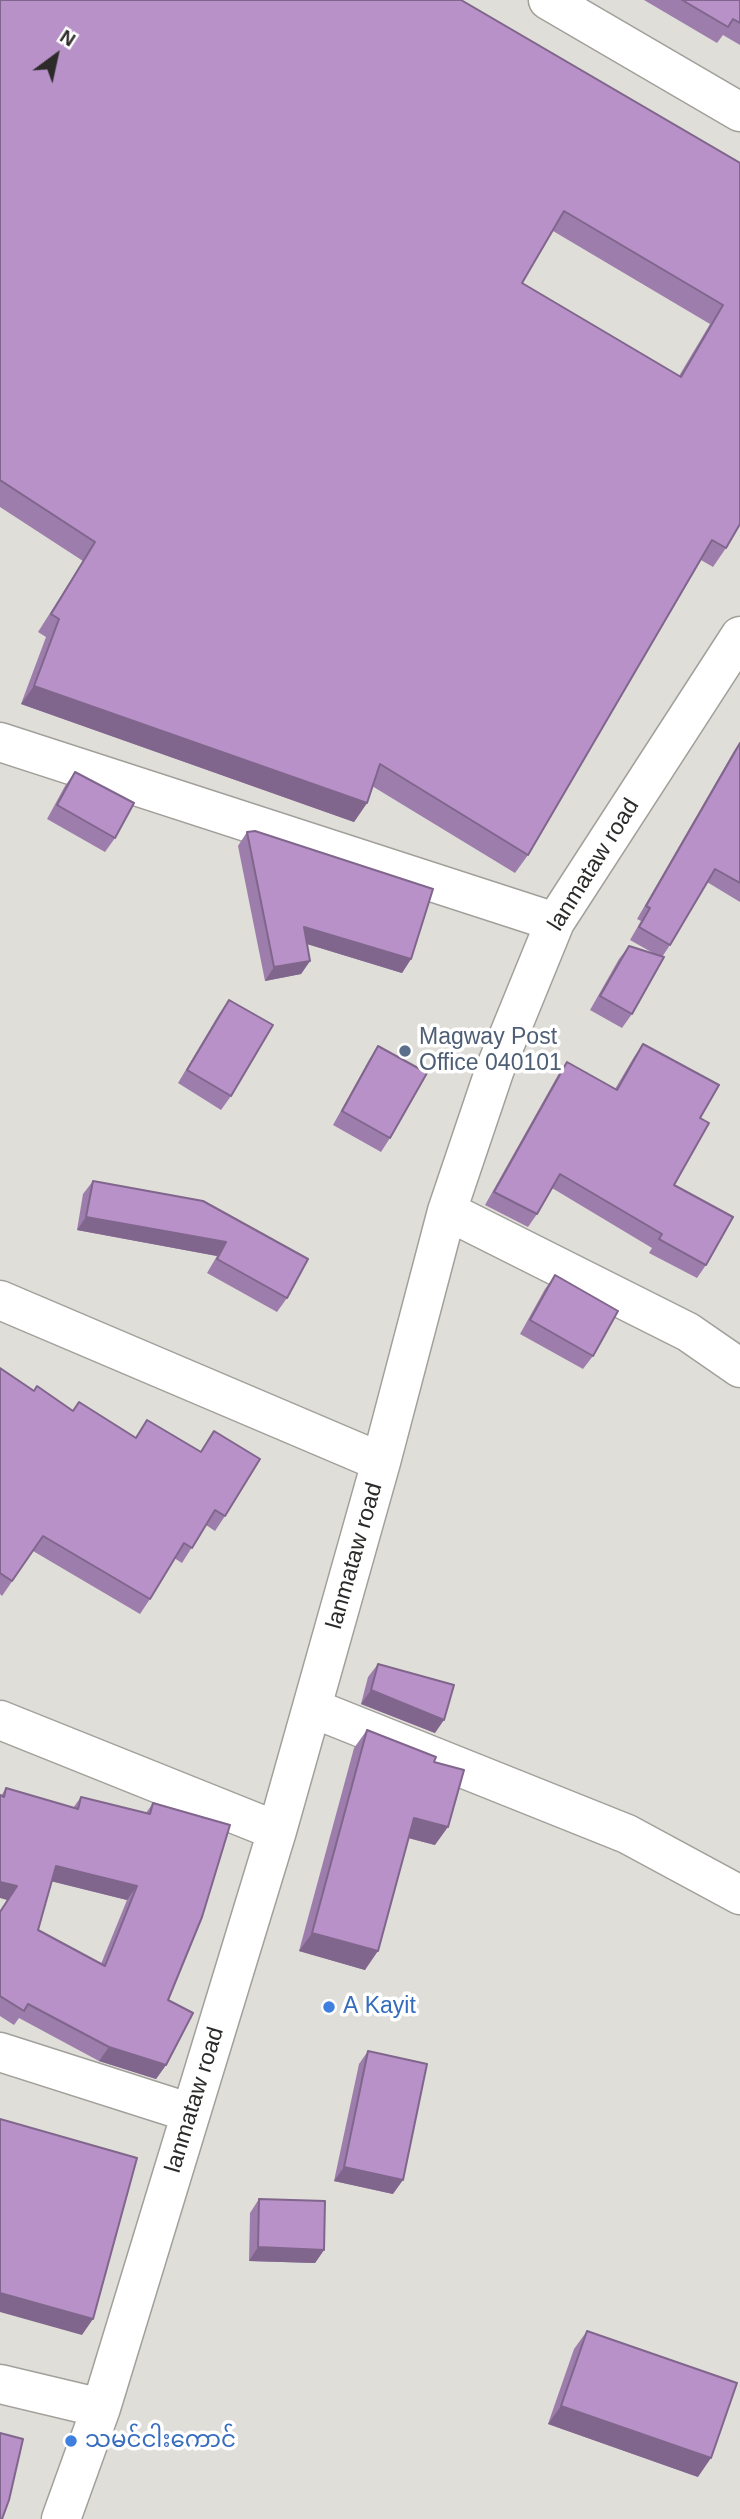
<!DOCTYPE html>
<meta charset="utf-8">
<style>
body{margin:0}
#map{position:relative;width:740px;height:2519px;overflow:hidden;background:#e0ded8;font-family:Arial,sans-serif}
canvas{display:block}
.north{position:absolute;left:21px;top:21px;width:70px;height:70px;-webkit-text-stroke:5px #fff;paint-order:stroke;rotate:33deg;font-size:19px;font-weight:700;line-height:28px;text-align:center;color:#2c2b29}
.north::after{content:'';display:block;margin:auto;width:24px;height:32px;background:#2c2b29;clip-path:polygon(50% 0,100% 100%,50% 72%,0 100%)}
</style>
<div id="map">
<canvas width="740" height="2519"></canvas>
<div class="north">N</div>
</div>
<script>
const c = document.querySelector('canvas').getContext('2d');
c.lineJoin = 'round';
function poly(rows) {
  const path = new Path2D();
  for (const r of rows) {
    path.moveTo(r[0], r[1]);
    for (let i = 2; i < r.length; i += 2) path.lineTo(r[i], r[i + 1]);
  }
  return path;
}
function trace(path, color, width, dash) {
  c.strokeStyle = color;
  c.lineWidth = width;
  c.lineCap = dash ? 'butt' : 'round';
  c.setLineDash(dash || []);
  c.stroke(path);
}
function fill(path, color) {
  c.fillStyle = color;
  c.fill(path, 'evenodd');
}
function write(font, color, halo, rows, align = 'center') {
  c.font = font + ' Arial,"Noto Sans Myanmar",sans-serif';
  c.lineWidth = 7;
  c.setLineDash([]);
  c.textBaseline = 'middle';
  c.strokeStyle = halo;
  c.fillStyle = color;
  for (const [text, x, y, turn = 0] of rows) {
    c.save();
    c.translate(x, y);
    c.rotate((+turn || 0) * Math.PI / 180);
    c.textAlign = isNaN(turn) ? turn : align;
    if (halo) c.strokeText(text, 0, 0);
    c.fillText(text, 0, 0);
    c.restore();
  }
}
const street = poly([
 [0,742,555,922],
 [447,1211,688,1332,740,1368],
 [0,1300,381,1462],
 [312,1708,627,1834,740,1895],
 [0,1720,277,1831],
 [0,2052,191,2113],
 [0,2384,101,2408],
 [61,2519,101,2408,277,1831,381,1462,447,1211,495,1069,555,922,740,636]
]);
const secondary = poly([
 [548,0,740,112]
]);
trace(street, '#a2a09b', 41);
trace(secondary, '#a2a09b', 41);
trace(street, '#fff', 38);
trace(secondary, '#fff', 38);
fill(poly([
 [0,0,740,163,726,548,713,567,701,560,528,855,515,873,372,786,367,803,354,822,21,704,46,637,38,632,83,561,0,507],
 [553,231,710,324,679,376,522,283],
 [644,0,740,0,740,45,723,35,717,43],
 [740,742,740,902,707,882,670,945,662,957,632,1014,622,1028,590,1010,619,959,629,946,653,953,630,940,641,921,637,919,734,751],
 [75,772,115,838,105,852,47,819,65,786],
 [247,832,411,959,402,973,307,944,310,961,301,974,265,981,238,846],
 [229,1000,231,1096,221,1110,178,1083,219,1014],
 [643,1044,700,1118,674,1185,706,1265,697,1278,649,1253,652,1248,552,1188,537,1214,528,1227,485,1205,558,1075,567,1062,615,1089,634,1057],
 [378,1046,390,1138,381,1152,333,1125,369,1060],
 [93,1181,203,1201,287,1298,277,1312,207,1273,217,1256,77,1230,83,1194],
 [555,1275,593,1356,583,1369,520,1334,545,1289],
 [0,1368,34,1391,73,1411,79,1402,135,1438,147,1420,200,1452,214,1431,225,1516,215,1531,206,1525,182,1563,174,1558,150,1599,140,1614,33,1551,2,1596,0,1594],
 [378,1664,435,1733,361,1704,368,1677],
 [367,1730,435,1845,408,1838,365,1970,299,1951,354,1748],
 [6,1788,73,1808,81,1797,146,1813,153,1803,168,2000,166,2065,156,2079,99,2061,19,2018,14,2025,0,2016,0,1911,7,1900,1,1796],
 [52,1881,127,1900,101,1964,38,1930],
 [368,2051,393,2194,334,2181,359,2064],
 [259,2199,324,2250,315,2263,249,2261,250,2213],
 [587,2331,698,2477,548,2424,574,2349]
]), '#9d7dac');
fill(poly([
 [34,686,367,803,354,822,21,704],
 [304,927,411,959,402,973,294,940],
 [310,961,301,974,265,981,274,967],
 [86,1217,226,1242,217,1256,77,1230],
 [371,1690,444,1720,435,1733,361,1704],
 [414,1818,448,1827,435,1845,401,1836],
 [56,1866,137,1886,127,1900,46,1880],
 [0,1882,17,1886,7,1900,0,1898],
 [312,1933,378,1951,365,1970,299,1951],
 [109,2047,166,2065,156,2079,99,2061],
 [344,2167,403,2180,393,2194,334,2181],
 [258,2247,324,2250,315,2263,249,2261],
 [0,2293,93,2319,82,2335,0,2312],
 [561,2406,711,2458,698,2477,548,2424]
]), '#80668c');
const building = poly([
 [0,0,461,0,740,163,740,524,726,548,712,540,528,855,380,764,367,803,34,686,59,619,51,614,95,542,0,480,0,0],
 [564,211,723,305,681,377,522,283,564,211],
 [682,0,740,0,740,23,733,19,728,27,682,0],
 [740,743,740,883,715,869,670,945,639,927,650,908,646,906,740,743],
 [75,772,134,803,115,838,57,805,75,772],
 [255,831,433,889,411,959,304,927,310,961,274,967,247,832,255,831],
 [629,946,664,957,632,1014,600,996,629,946],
 [229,1000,273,1025,231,1096,187,1070,229,1000],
 [643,1044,719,1085,700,1118,709,1123,674,1185,733,1217,706,1265,659,1239,662,1234,560,1174,537,1214,494,1192,567,1062,617,1090,643,1044],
 [378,1046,427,1073,390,1138,342,1111,378,1046],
 [93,1181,203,1201,308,1259,287,1298,217,1259,226,1242,86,1217,93,1181],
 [555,1275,618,1311,593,1356,530,1320,555,1275],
 [0,1368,34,1391,37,1386,73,1411,79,1402,136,1438,147,1420,201,1452,214,1431,260,1459,225,1516,215,1510,192,1548,184,1543,150,1599,43,1536,12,1581,0,1573,0,1368],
 [378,1664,454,1685,444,1720,371,1690,378,1664],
 [367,1730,436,1757,434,1762,464,1770,448,1827,414,1818,378,1951,312,1933,367,1730],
 [6,1788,78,1809,81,1797,150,1814,153,1803,230,1825,202,1917,168,2000,193,2013,166,2065,109,2047,28,2004,24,2011,0,1996,0,1912,17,1886,0,1882,0,1795,4,1797,6,1788],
 [56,1866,137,1886,105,1966,38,1930,56,1866],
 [368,2051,427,2064,403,2180,344,2167,368,2051],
 [0,2119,137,2158,93,2319,0,2293,0,2119],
 [259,2199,325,2201,324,2250,258,2247,259,2199],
 [587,2331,737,2383,711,2458,561,2406,587,2331],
 [0,2433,23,2439,9,2500,2,2519,0,2519,0,2433]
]);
fill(building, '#b791c8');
trace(building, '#80668c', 2);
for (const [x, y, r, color] of [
 [405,1051,7,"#5c6f8a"],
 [329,2007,7,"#3f7fe0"],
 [71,2441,7,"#3f7fe0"]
]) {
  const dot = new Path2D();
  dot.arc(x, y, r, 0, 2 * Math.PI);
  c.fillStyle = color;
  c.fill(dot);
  trace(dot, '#fff', 2.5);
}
write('23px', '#2c2b29', '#fff', [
 ["lanmataw road",594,865,-58],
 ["lanmataw road",355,1556,-74],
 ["lanmataw road",195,2100,-73]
]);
write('23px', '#4e5e75', '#fff', [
 ["Magway Post",419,1038],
 ["Office 040101",419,1064]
], 'left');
write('23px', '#366cbe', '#fff', [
 ["A Kayit",343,2007],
 ["သမင်ငါးကောင်",85,2441]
], 'left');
</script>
